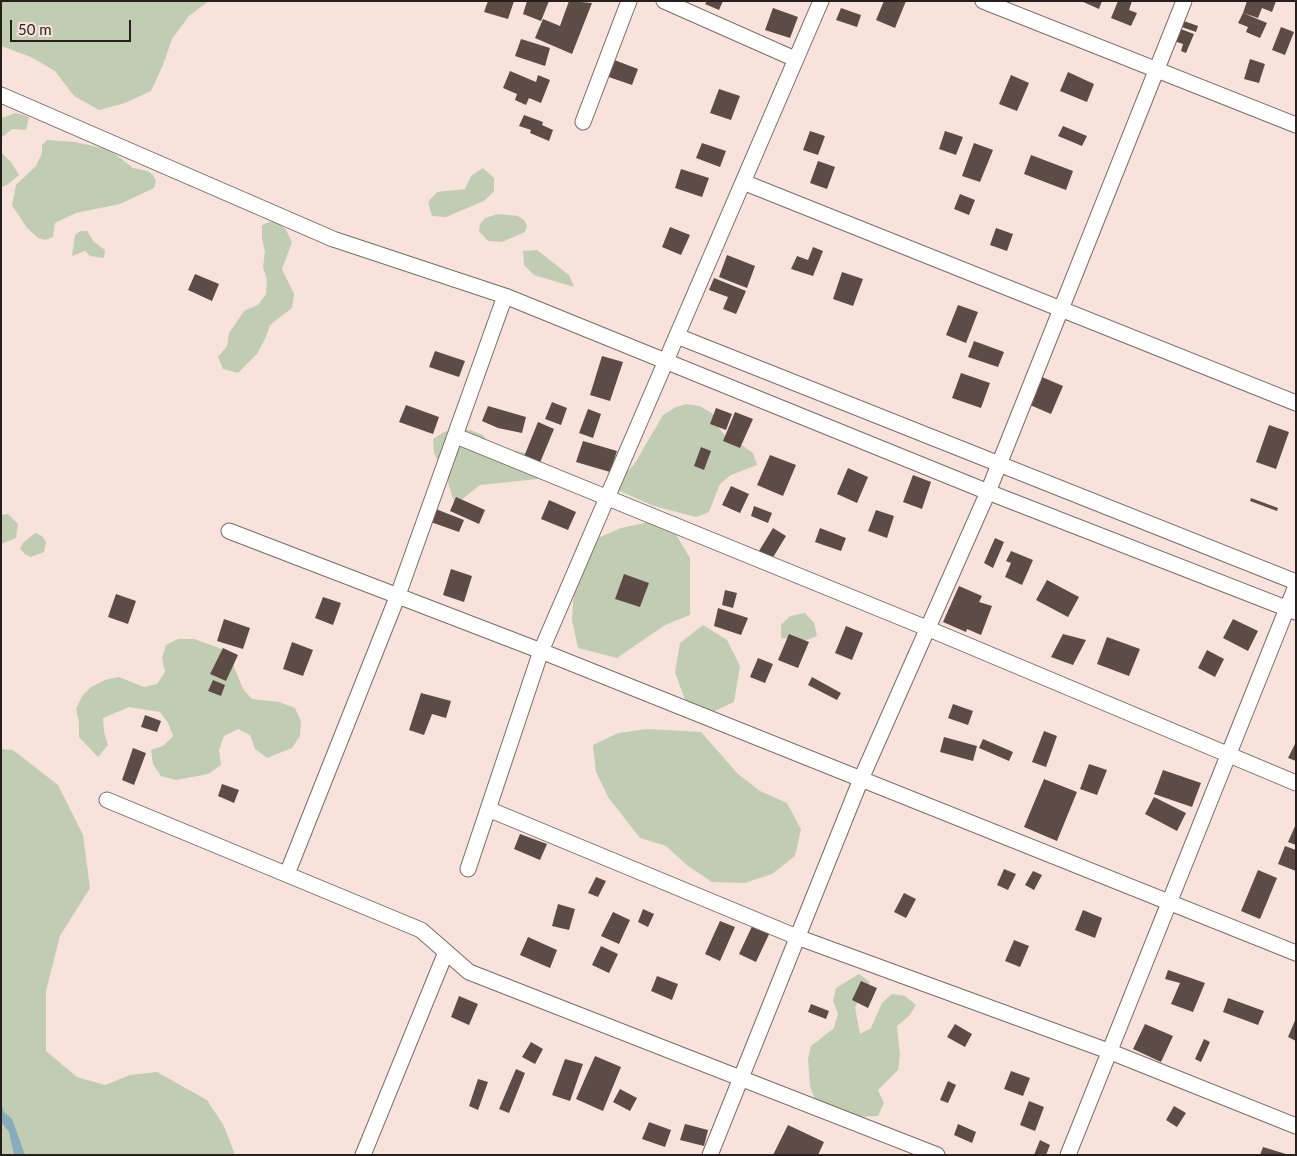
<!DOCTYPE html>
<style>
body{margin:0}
#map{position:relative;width:1297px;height:1156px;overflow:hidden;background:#f7e3db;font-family:Lato,sans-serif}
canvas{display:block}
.frame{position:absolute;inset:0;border:2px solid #261f1c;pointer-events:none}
.scale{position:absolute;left:10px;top:20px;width:121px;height:22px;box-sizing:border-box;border:2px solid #261f1c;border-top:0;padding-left:6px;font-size:15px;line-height:18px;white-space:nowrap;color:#261f1c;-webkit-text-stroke:4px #f7e3db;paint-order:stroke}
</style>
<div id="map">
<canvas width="1297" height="1156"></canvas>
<div class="frame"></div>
<div class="scale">50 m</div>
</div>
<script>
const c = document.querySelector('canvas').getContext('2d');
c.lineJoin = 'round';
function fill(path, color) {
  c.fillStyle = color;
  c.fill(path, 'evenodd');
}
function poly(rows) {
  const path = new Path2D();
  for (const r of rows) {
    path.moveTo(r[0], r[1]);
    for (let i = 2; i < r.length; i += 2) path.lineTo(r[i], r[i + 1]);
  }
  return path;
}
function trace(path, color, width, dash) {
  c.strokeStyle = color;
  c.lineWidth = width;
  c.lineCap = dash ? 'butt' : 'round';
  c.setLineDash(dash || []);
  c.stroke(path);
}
fill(poly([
 [1,1,209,1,189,16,172,39,163,65,151,91,125,103,99,110,74,96,55,71,31,57,1,46],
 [16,113,29,117,26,130,12,129,1,138,1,118],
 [47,140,75,142,102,148,115,154,133,168,148,171,153,175,156,181,154,188,120,204,76,213,55,223,53,237,45,240,38,238,27,228,12,205,16,185,36,166,42,153,42,145],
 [1,142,2,153,11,162,19,175,7,185,1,187],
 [483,168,494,178,494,191,484,201,446,217,432,216,428,202,437,192,465,189,471,176],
 [498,214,518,216,524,220,527,226,525,232,502,242,488,241,479,231,480,224,485,218],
 [275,220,286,230,292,242,282,269,294,294,292,308,270,325,265,339,257,354,238,373,223,369,218,357,227,346,229,333,245,310,258,305,266,294,267,280,263,267,265,252,262,239,262,225],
 [80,231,87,231,94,242,105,250,104,258,90,256,85,251,72,256,75,235],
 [537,250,569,275,574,287,534,275,524,265,523,251],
 [686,404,700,406,713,414,718,427,727,438,739,443,753,453,757,465,731,475,720,484,709,512,696,517,654,506,613,488,635,463,663,415,674,408],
 [457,429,470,430,483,435,491,447,504,453,516,451,531,454,542,464,538,479,480,485,455,505,446,476,434,453,433,439,444,432],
 [8,514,18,524,16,538,1,544,1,515],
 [649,522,675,533,690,558,690,615,665,625,617,658,578,648,572,620,574,590,583,564,598,538,621,528],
 [35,533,42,536,46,542,44,552,31,557,25,554,20,549,23,543],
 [805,613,814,623,817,636,804,641,781,638,781,625,790,616],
 [703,625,727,640,740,666,734,702,710,713,685,700,675,672,680,643],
 [178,639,194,639,222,649,232,662,243,689,252,699,279,702,295,708,301,721,300,736,292,748,267,758,255,749,250,735,238,729,224,736,219,750,221,765,208,774,176,780,161,776,153,764,151,750,163,746,173,736,168,723,160,712,129,707,103,718,104,732,108,745,98,757,79,737,79,722,76,709,82,696,91,687,105,680,119,677,144,687,157,684,165,672,162,658,166,645],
 [647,729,701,732,738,774,760,791,787,803,801,829,795,856,772,874,745,883,712,882,688,866,666,846,640,838,608,797,596,772,593,745,618,733],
 [1,749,13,750,58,785,83,835,90,888,60,936,46,991,46,1051,77,1077,105,1085,130,1075,157,1072,207,1100,224,1126,235,1155,1,1155],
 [859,974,870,982,855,1007,860,1034,871,1028,882,1003,892,994,905,996,916,1005,909,1016,897,1026,900,1055,898,1070,878,1090,884,1103,878,1116,849,1117,815,1100,810,1086,808,1059,811,1046,834,1028,838,1014,833,1001,836,988]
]), '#c1cdb3');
fill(poly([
 [1,1103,4,1112,12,1119,25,1155,14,1155,9,1132,1,1122]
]), '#87adbb');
fill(poly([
 [488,1,514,1,508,19,484,12],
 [527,1,549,1,541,21,523,14],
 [569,1,592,3,572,54,535,38,543,19,560,26],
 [707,1,723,1,719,10,705,4],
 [884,1,906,1,895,28,876,20],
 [1081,1,1102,1,1099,9],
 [1118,1,1132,1,1129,10,1137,13,1131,26,1111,18],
 [1247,1,1276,1,1272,12,1262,8,1258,18,1243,13],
 [773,8,798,17,790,38,765,30],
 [841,8,861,15,857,27,836,20],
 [1243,13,1267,23,1260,38,1246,32,1248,27,1238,23],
 [1181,20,1198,26,1196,32,1179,26],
 [1281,27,1294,32,1285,55,1272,50],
 [1178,28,1194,34,1186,53,1181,51,1183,44,1174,41],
 [521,39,550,48,545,66,515,56],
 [609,58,638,69,632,85,603,75],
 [1250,59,1265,64,1259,83,1244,79],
 [510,71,536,82,538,75,550,80,541,103,529,98,526,105,515,100,517,94,503,88],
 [1068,72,1094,84,1087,102,1060,91],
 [1011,75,1029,83,1017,111,999,104],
 [719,89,740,96,731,120,710,113],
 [524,115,543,122,542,125,553,130,549,141,530,133,531,130,519,126],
 [1063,126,1087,136,1082,146,1058,136],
 [810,131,825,136,818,155,803,150],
 [945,131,963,137,956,155,939,149],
 [702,143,726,151,720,167,696,158],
 [974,143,993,150,980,182,962,176],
 [1031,155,1073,171,1066,190,1024,174],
 [818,161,835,167,827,189,810,183],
 [681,169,709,178,702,197,675,188],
 [960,194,975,200,969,215,954,209],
 [670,227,690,235,681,255,662,247],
 [996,228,1013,234,1007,251,990,245],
 [813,247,823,251,813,276,791,269,797,256,808,260],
 [727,255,755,266,747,288,719,277],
 [842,272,863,279,853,306,833,299],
 [195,274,219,284,212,301,188,290],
 [714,278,746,291,736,314,723,309,728,297,709,290],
 [958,305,978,312,966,343,946,335],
 [974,341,1004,352,998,367,968,357],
 [435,351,465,361,459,377,429,367],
 [602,356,623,362,610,401,590,395],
 [961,373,990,383,981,408,952,398],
 [1042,377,1063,386,1051,414,1030,405],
 [552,402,567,408,561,425,545,419],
 [406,405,439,417,433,434,399,422],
 [488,406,526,417,522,433,498,428,482,421],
 [716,408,732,414,726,430,710,424],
 [588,409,601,414,593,438,579,433],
 [735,412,753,419,740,448,723,441],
 [538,422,554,429,539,465,523,459],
 [1269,425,1289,432,1276,469,1256,462],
 [583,441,617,451,610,472,576,462],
 [701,447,711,451,704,470,694,466],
 [770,455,796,465,783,496,757,485],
 [848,468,868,477,857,503,837,494],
 [913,475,931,482,922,509,903,502],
 [731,486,749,494,740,513,722,505],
 [456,497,485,510,479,524,450,511],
 [1251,498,1278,508,1277,511,1250,501],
 [549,500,576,512,568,530,541,519],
 [754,506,772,513,768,523,751,516],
 [433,508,464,520,459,532,428,521],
 [876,510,894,516,887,538,868,531],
 [773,528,786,536,772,559,759,551],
 [820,528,846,538,841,551,815,542],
 [995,538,1004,542,993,568,984,563],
 [1011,551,1033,560,1022,585,1005,577,1011,563,1006,561],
 [451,569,472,576,464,602,443,595],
 [624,574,649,583,640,607,615,599],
 [1047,580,1079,597,1068,617,1036,600],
 [959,586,982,596,979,602,992,606,981,635,967,629,966,632,943,622],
 [725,590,737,593,733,608,722,605],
 [116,594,136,601,128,624,108,617],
 [323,597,341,603,333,625,315,618],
 [718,608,748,618,741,635,714,626],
 [224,619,250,628,243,649,217,641],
 [1233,619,1258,631,1248,651,1223,638],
 [846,626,863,633,852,660,835,653],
 [789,634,809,642,798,668,778,660],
 [1063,634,1086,640,1073,665,1051,657],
 [1107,637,1140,649,1129,676,1097,664],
 [292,642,313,650,303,676,283,669],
 [223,648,238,655,226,681,210,674],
 [1207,650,1224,659,1215,677,1198,668],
 [758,658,773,664,765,683,750,677],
 [812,677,841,693,837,700,808,685],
 [213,680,225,685,221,696,208,691],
 [421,693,451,701,446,718,432,714,424,735,409,730],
 [953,704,973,711,968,725,948,718],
 [145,715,161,721,157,732,141,727],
 [1044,731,1057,736,1046,767,1032,762],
 [944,737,977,746,973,761,940,752],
 [983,739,1013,752,1009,761,979,748],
 [1296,742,1296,761,1288,758],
 [133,748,146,753,134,785,122,780],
 [1089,764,1107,770,1097,795,1080,789],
 [1163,770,1201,783,1192,807,1154,794],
 [1044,779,1077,792,1057,841,1024,827],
 [222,784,239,790,234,803,218,796],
 [1154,797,1186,813,1177,831,1145,814],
 [1296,824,1296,845,1288,842],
 [520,834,547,844,540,860,514,849],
 [1285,846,1296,850,1296,871,1278,864],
 [1004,869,1016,874,1008,890,997,885],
 [1258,870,1277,878,1260,919,1241,911],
 [1033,871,1042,875,1034,890,1025,885],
 [596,877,606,881,598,897,588,893],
 [904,893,916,899,906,918,894,912],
 [558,904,575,909,569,930,552,926],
 [643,909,654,914,648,927,638,922],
 [1083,910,1102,918,1095,938,1075,930],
 [613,912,630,920,619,944,601,936],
 [720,921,735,927,720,961,705,954],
 [754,922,771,930,756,962,739,954],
 [528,937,557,950,550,968,520,955],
 [1014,940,1029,946,1020,967,1005,961],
 [601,946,618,954,609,973,592,965],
 [1168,970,1205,983,1193,1012,1171,1004,1180,983,1165,979],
 [657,976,678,984,672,1000,651,991],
 [861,981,877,988,868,1008,852,1000],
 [459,996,478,1004,469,1025,451,1017],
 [1228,998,1264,1011,1258,1025,1223,1012],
 [811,1004,829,1011,826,1019,808,1012],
 [1296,1018,1296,1041,1288,1037],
 [955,1024,972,1034,965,1047,947,1037],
 [1145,1024,1173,1036,1161,1062,1133,1049],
 [1204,1039,1210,1042,1201,1062,1195,1059],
 [531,1042,543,1049,535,1064,522,1057],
 [595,1056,621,1067,603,1111,576,1099],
 [565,1059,583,1064,570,1101,552,1095],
 [516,1069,525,1073,509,1113,499,1109],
 [1011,1071,1030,1078,1023,1096,1004,1089],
 [478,1079,488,1082,478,1110,469,1106],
 [948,1081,956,1085,948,1103,940,1100],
 [620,1089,637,1098,630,1111,613,1102],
 [1029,1101,1044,1107,1035,1131,1020,1125],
 [1174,1106,1186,1113,1177,1127,1166,1120],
 [649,1122,671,1130,665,1147,642,1139],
 [685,1124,708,1130,704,1146,680,1140],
 [958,1124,976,1132,972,1143,954,1135],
 [788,1125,824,1142,818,1155,773,1155],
 [1040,1140,1050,1145,1046,1155,1034,1155],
 [1263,1147,1286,1154,1286,1155,1260,1155]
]), '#5c4c45');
const minor = poly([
 [664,1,795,59],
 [983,1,1296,125],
 [1,95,333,239,505,296,988,492,1296,612],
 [583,122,629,1],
 [743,182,1296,403],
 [677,336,1296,582],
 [456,436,929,629,1296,783],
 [229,531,541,651,1296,953],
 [107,800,421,930,469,972,937,1155],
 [488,809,797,937,1111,1052,1296,1126],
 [468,869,541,651,821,1],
 [287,874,398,595,505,296],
 [363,1155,446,952],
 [710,1155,861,779,988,492,1184,1],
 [1068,1155,1296,586]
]);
trace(minor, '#7c6b64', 17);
trace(minor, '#fff', 15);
</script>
